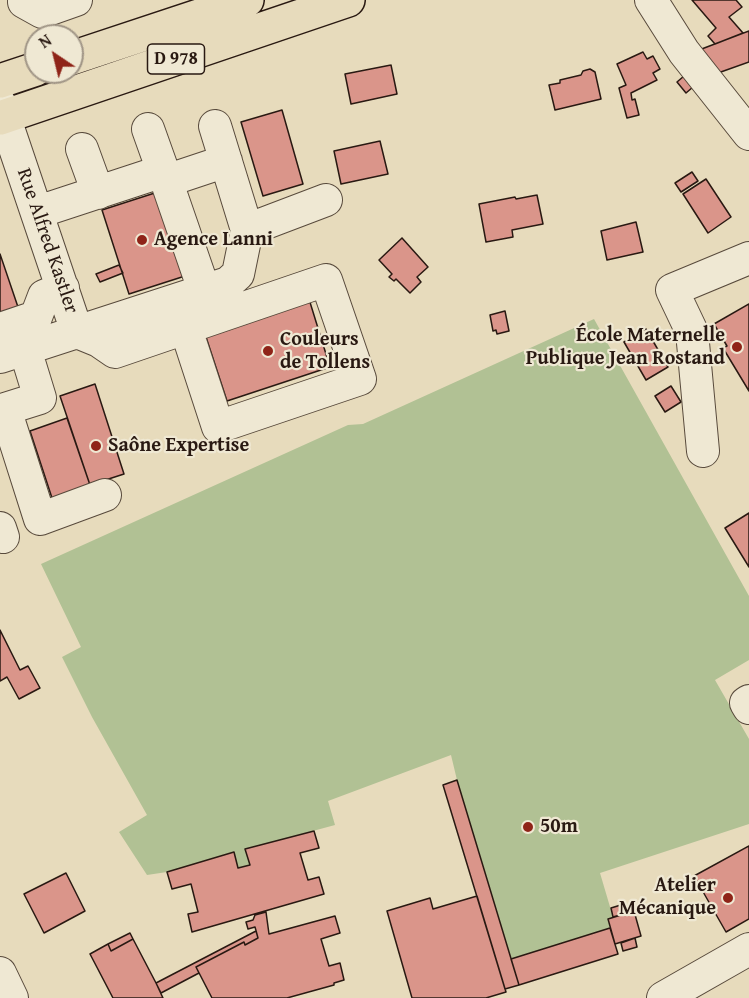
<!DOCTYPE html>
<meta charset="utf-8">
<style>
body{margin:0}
#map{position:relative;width:749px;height:998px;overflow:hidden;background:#e7dbbc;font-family:"Gentium Book Plus",serif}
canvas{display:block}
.north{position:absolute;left:24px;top:24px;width:60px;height:60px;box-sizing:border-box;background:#efe8d3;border:2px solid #a09586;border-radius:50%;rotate:325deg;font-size:16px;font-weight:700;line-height:24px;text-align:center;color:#291912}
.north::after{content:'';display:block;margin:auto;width:21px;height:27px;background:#8f2418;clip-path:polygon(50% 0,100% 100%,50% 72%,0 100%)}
</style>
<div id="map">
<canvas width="749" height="998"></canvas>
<div class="north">N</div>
</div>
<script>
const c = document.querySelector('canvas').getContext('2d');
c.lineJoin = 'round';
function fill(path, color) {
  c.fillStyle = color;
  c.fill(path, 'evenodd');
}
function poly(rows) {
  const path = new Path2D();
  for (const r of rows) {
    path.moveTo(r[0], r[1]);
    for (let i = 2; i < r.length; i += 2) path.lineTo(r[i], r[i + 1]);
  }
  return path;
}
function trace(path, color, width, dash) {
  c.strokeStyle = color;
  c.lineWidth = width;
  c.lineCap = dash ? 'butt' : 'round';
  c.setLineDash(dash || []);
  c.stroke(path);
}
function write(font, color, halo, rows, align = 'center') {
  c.font = font + ' "Gentium Book Plus",serif';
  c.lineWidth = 4.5;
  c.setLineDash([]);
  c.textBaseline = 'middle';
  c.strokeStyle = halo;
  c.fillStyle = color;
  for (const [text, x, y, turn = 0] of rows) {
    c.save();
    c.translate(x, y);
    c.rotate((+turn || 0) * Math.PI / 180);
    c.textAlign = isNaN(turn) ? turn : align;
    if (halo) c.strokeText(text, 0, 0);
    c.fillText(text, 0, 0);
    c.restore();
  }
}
fill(poly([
 [594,319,749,596,749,660,715,680,749,739,749,824,600,873,613,917,608,919,610,928,511,959,457,780,451,755,328,801,335,825,246,849,250,865,238,868,233,852,167,872,147,875,119,832,147,815,92,717,62,657,81,647,41,564,348,425,363,424]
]), '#b1c194');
const building = poly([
 [692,0,736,0,742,7,729,17,743,33,715,44,708,36,716,28,692,0],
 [749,31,749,62,718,73,699,50,749,31],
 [643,52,647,59,653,56,660,69,653,73,657,80,631,93,632,100,635,99,639,115,627,118,619,88,626,85,617,64,643,52],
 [391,65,397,94,351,104,345,74,391,65],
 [590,69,595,72,601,99,555,110,549,85,560,83,560,80,581,75,583,71,590,69],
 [684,76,693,87,686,93,677,82,684,76],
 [282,110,303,184,263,196,241,122,282,110],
 [380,141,388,174,341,184,334,151,380,141],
 [692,172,698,181,681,192,675,183,692,172],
 [706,179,731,217,708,233,683,194,706,179],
 [164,190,185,276,129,294,102,210,164,190],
 [537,195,543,224,512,230,513,237,486,242,479,204,515,197,516,199,537,195],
 [636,222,643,252,607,260,601,231,636,222],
 [402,238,428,267,417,277,421,282,410,293,396,279,394,281,389,277,392,274,379,260,402,238],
 [0,254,19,310,0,316,0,254],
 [119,265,123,273,100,282,96,274,119,265],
 [309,299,330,367,227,401,205,334,309,299],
 [749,304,749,391,723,348,727,346,714,324,749,304],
 [505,311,509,331,497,334,496,330,493,331,490,315,505,311],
 [646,329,668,367,646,380,624,342,646,329],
 [95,384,124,474,90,485,60,396,95,384],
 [671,386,681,402,665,412,655,396,671,386],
 [67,418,90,485,52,498,30,431,67,418],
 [749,513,749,567,725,528,749,513],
 [0,630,20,670,28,666,40,688,19,699,7,677,0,681,0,630],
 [457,780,519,985,505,989,443,785,457,780],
 [314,831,319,848,300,853,308,880,319,877,324,894,192,932,188,914,198,912,191,884,172,889,167,872,234,852,238,868,250,865,245,849,314,831],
 [749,846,749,919,726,932,694,876,749,846],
 [66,873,85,911,44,933,24,894,66,873],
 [477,896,506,992,486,998,412,998,387,911,430,898,433,909,477,896],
 [624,904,627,913,613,917,611,908,624,904],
 [634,911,641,936,615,944,608,919,634,911],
 [266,912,269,934,335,916,340,933,321,939,329,966,340,963,344,980,334,983,334,985,287,998,212,998,196,967,244,942,245,945,258,938,255,927,248,929,246,922,253,920,255,915,266,912],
 [610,928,618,954,519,985,511,959,610,928],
 [256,931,258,938,245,945,244,942,196,967,199,973,161,993,156,983,256,931],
 [130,933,133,939,111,951,108,944,130,933],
 [635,938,637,947,623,951,621,943,635,938],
 [133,939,156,983,163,998,113,998,90,954,108,944,111,951,133,939]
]);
fill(building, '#da958a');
trace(building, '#291912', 1.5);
const minor = poly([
 [651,0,684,52,749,134],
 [24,2,42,12,76,0],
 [0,104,77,332,0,357],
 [148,129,163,171],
 [82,149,98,193],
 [166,181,226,161],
 [38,212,163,171,204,290],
 [247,230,326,200],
 [0,329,36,317,44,296,63,288],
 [186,329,218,427,360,379,326,280,115,352,99,341,77,332,228,283,238,274,247,230,215,126],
 [25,349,40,398,5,409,40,519,105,495],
 [703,451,692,332,672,290,749,258],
 [0,528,3,537],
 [749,701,746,703,749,708],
 [0,973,12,998],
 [663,998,749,949]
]);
const major = poly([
 [72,58,247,0],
 [0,81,36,69],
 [0,118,348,0]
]);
trace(minor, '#584a3c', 34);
trace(major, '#291912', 36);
trace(minor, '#efe8d3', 32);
trace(major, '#e7dbbc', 33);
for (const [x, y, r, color] of [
 [142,240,6,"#8f2418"],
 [737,347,6,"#8f2418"],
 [268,351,6,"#8f2418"],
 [96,446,6,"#8f2418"],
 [528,827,6,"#8f2418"],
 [728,898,6,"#8f2418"]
]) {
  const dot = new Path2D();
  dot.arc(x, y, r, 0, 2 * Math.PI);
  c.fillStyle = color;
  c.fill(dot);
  trace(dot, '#efe8d3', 2);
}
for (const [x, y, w] of [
 [176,59,57]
]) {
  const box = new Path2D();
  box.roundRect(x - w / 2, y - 15, w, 30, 4.5);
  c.fillStyle = '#efe8d3';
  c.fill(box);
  trace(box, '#291912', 1.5);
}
write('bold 18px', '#291912', null, [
 ["D 978",176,59]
]);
write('bold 20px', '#291912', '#efe8d3', [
 ["Agence Lanni",154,240],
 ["École Maternelle",725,336,"right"],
 ["Publique Jean Rostand",725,359,"right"],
 ["Couleurs",280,340],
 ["de Tollens",280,363],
 ["Saône Expertise",108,446],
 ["50m",540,827],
 ["Atelier",716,886,"right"],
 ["Mécanique",716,909,"right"]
], 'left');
write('20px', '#291912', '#efe8d3', [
 ["Rue Alfred Kastler",47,241,71]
]);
</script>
